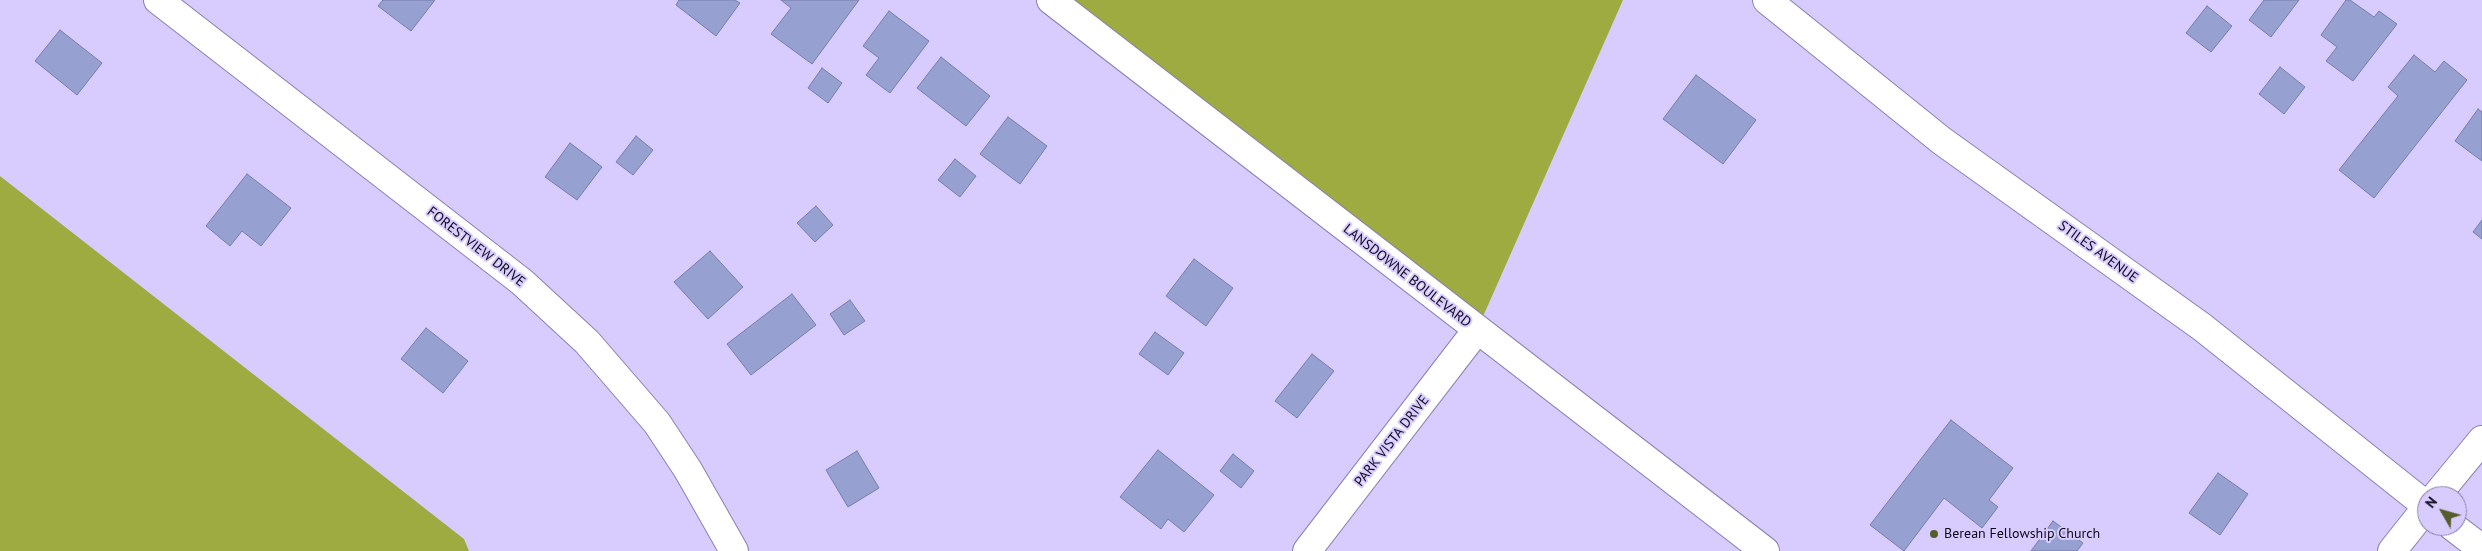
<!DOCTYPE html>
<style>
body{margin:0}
#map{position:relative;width:2482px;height:551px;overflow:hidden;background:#d8ccff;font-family:"PT Sans",sans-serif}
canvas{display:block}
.north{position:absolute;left:2417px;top:486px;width:50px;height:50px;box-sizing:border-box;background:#d8ccff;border:1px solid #877ea3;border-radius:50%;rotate:308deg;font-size:14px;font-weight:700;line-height:20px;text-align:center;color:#0e091a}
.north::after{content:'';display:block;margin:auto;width:18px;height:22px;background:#565d2b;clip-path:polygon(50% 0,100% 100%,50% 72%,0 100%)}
</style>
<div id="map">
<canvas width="2482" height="551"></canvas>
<div class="north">N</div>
</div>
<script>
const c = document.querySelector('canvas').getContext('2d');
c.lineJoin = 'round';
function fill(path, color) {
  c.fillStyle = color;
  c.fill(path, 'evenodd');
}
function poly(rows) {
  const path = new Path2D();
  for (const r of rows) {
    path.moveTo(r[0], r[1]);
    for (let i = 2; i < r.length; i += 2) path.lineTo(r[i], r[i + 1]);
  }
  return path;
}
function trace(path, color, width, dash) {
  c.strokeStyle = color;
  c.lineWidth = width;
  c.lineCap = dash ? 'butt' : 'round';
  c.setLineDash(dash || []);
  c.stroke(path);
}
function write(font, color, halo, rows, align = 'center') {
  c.font = font + ' "PT Sans",sans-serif';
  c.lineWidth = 4;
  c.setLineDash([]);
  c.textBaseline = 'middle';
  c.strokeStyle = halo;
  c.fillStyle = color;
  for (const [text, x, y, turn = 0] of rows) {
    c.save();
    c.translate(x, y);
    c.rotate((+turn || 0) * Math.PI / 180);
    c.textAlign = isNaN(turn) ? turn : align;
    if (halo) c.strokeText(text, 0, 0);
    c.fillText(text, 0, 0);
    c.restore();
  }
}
fill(poly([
 [1051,0,1623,0,1477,330],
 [0,176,464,539,469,551,0,551]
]), '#9eab40');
const building = poly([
 [383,0,435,0,411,31,378,6,383,0],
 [679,0,735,0,740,3,716,36,676,5,679,0],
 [781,0,859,0,812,64,771,34,791,8,781,0],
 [2264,0,2299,0,2271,37,2249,20,2264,0],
 [2346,0,2350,0,2374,17,2379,11,2397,24,2353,81,2326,61,2337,47,2321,35,2346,0],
 [2207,6,2232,26,2211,52,2186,33,2207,6],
 [889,11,929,41,890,93,866,75,879,58,863,46,889,11],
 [60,30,102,63,77,95,35,61,60,30],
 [2414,55,2435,72,2444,61,2467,80,2374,198,2339,170,2398,96,2388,87,2414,55],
 [941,57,990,96,966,126,917,88,941,57],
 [2280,67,2305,87,2284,114,2259,94,2280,67],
 [822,68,842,83,828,103,808,88,822,68],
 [1696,75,1756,120,1723,164,1663,119,1696,75],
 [2478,109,2482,112,2482,161,2455,141,2478,109],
 [1008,117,1047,146,1020,184,980,154,1008,117],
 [636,136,653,150,633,175,616,162,636,136],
 [570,143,602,167,577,200,545,177,570,143],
 [955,159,976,176,960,197,938,180,955,159],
 [247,174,291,208,261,246,242,231,230,246,206,226,247,174],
 [816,206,833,225,815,242,797,223,816,206],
 [2482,220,2482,239,2473,232,2482,220],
 [710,251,743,287,708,319,674,282,710,251],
 [1194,259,1233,288,1206,326,1166,296,1194,259],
 [792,294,816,325,751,375,727,344,792,294],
 [850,300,865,321,844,335,830,314,850,300],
 [426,328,468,361,443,393,401,359,426,328],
 [1155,332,1184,353,1168,375,1139,354,1155,332],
 [1312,354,1334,371,1297,418,1275,401,1312,354],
 [1951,420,2013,468,1989,500,1998,507,1982,528,1944,498,1904,551,1870,525,1951,420],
 [1158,450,1214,495,1184,532,1168,519,1161,529,1120,497,1158,450],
 [857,451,879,488,848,507,826,470,857,451],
 [1233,454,1254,471,1241,488,1220,471,1233,454],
 [2218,473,2248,494,2220,535,2189,513,2218,473],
 [2053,521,2083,543,2077,551,2031,551,2053,521]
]);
fill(building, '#97a1d1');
trace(building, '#747dab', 1);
const minor = poly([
 [158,0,522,282,587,342,657,423,688,470,734,551],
 [1051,0,1765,551],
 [1767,0,1942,141,2202,327,2427,506],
 [2436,496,2482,440],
 [2452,526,2482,549],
 [1307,551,1477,330],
 [2392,551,2427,507]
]);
trace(minor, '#8c80af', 30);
trace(minor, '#fff', 28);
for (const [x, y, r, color] of [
 [1934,534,5,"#565d2b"]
]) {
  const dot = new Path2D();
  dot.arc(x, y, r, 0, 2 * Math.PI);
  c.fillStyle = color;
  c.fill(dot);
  trace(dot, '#d8ccff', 2);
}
write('14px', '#0e091a', '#d8ccff', [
 ["FORESTVIEW DRIVE",476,247,38],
 ["STILES AVENUE",2098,252,36],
 ["LANSDOWNE BOULEVARD",1407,276,38],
 ["PARK VISTA DRIVE",1392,441,-52]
]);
write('14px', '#0e091a', '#d8ccff', [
 ["Berean Fellowship Church",1944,534]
], 'left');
</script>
